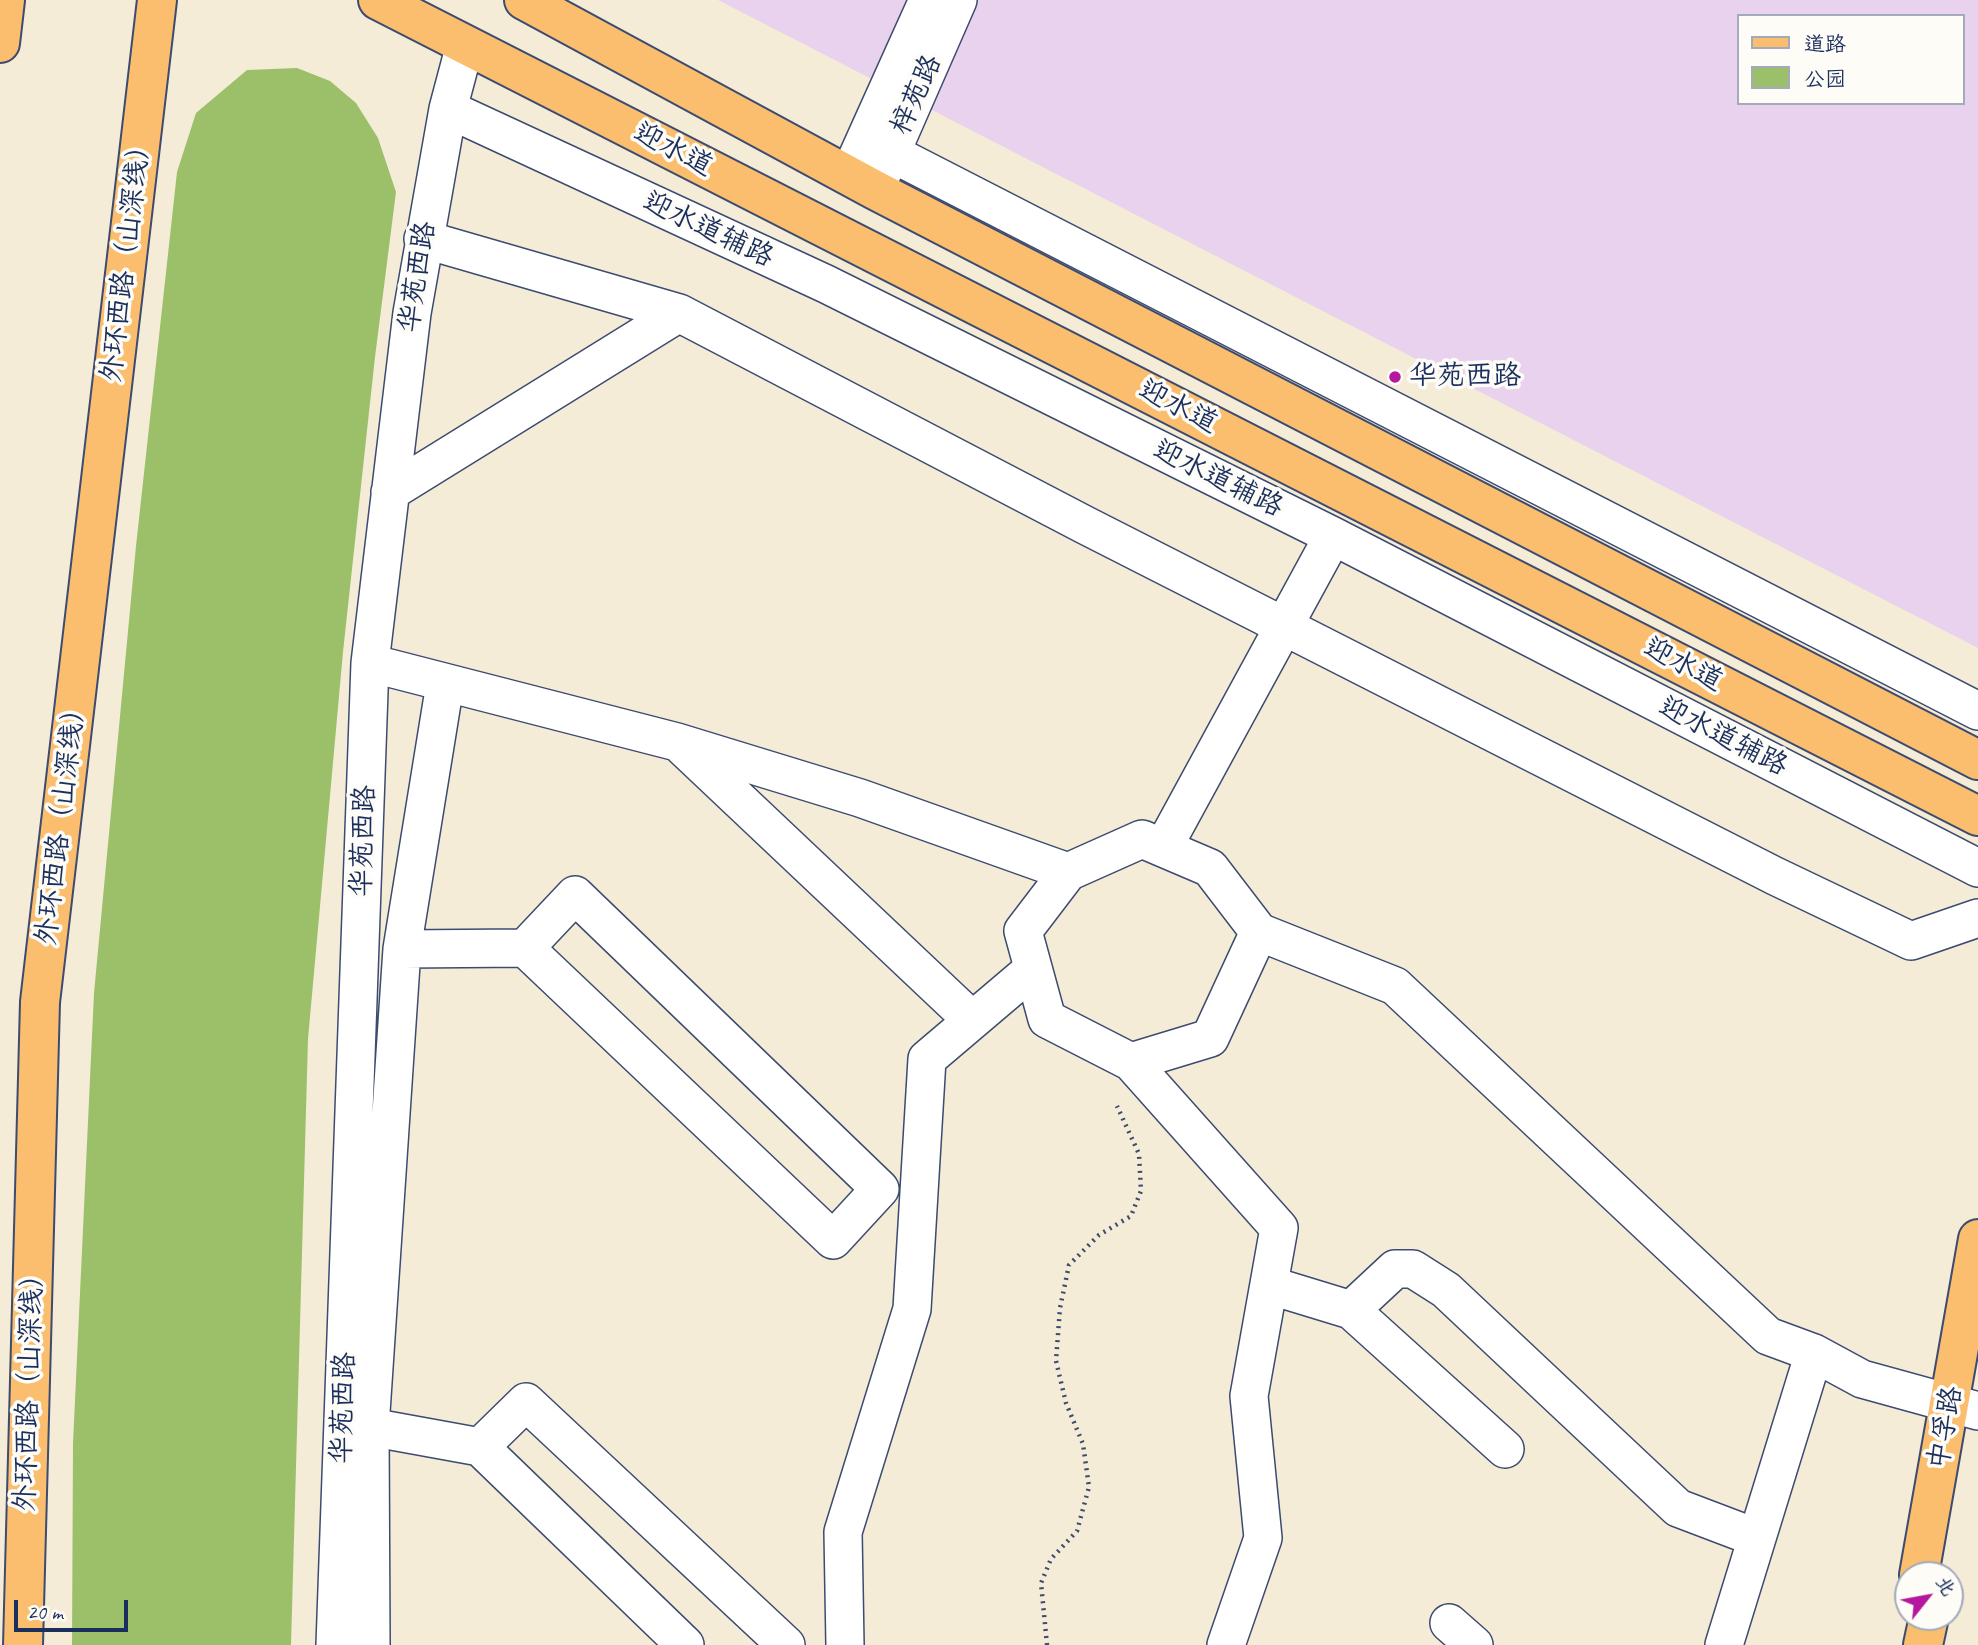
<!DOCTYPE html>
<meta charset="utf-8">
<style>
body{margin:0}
#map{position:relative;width:1978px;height:1645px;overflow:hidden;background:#f5ecd7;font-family:Caveat,"LXGW WenKai TC",sans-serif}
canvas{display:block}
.legend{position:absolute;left:1737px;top:14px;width:228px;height:91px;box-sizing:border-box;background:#fdfcf7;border:2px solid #a3aaba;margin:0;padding:9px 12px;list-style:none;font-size:21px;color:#1b2f5e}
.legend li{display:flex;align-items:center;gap:14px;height:35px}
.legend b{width:35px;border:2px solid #a3aaba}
.north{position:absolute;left:1894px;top:1561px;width:70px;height:70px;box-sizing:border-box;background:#fdfcf7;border:2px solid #a3aaba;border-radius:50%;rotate:59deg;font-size:19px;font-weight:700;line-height:28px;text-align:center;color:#1b2f5e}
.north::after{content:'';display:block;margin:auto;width:24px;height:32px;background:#b5179e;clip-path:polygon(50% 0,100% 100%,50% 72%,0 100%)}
.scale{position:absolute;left:14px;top:1600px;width:114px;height:32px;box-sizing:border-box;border:4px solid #1b2f5e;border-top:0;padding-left:9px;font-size:21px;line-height:24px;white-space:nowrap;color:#1b2f5e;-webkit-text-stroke:5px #fdfcf7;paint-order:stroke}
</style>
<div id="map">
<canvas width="1978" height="1645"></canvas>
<ul class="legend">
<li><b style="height:9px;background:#fabe6e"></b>道路</li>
<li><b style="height:19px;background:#9cc06a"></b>公园</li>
</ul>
<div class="north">北</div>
<div class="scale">20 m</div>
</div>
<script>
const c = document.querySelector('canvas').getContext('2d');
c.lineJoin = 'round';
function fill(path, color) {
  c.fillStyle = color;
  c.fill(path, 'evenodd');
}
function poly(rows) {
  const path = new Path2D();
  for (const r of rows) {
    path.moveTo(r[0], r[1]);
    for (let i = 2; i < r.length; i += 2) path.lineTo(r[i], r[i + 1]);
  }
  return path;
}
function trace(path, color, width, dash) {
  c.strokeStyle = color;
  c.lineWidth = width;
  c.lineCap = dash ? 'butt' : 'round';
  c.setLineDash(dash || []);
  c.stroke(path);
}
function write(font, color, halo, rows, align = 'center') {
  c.font = font + ' Caveat,"LXGW WenKai TC",sans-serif';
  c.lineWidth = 7;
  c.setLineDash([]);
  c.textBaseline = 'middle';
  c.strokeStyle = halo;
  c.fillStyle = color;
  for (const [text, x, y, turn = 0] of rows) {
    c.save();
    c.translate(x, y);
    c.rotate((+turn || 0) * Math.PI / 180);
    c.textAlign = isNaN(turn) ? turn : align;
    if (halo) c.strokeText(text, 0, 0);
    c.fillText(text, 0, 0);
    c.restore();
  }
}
fill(poly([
 [718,0,1978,0,1978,648],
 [1738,16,1962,16,1962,103,1738,103]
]), '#e9d2ee');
fill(poly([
 [297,68,330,81,356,103,378,138,396,192,375,357,343,652,308,1039,291,1645,72,1645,73,1443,94,993,136,546,177,172,196,113,247,70]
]), '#9cc06a');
const minor = poly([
 [448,109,826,284,1333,536,1978,868],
 [866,140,1978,711],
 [855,162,928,0],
 [881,176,958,0],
 [423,239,679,313,1085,525,1775,876,1911,941,1978,918],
 [390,492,679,313],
 [370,663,677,742,860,798,1068,872,1142,839,1210,868,1259,932,1395,986,1768,1336,1814,1353,1862,1379,1978,1411],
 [683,747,972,1020],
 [1163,848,1333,536],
 [1068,872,1023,931,1047,1019,1131,1062,1210,1038,1259,932],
 [402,949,525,948,575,895,880,1189,833,1240,525,948],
 [1131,1062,1279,1228,1249,1396,1263,1538,1226,1645],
 [1269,1285,1351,1310,1505,1449],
 [1351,1310,1395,1269,1413,1269,1446,1290,1678,1508,1757,1538],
 [370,1427,480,1447,526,1402,786,1645],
 [480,1447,685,1645],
 [1449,1623,1474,1645],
 [335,1645,370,663,412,313,448,109,465,45],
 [371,1645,370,1427,402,949,445,684],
 [845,1645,843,1532,912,1309,927,1059,1033,969],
 [1724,1645,1814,1353]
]);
const major = poly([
 [378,0,1978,816],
 [524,0,875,190,1978,760],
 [1919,1575,1978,1239],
 [1923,1645,1929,1617]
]);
const highway = poly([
 [0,43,5,0],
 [23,1645,40,1002,157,0]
]);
trace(minor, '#3c4b70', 40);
trace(major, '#3c4b70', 42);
trace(highway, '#3c4b70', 42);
trace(poly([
 [1047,1645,1041,1583,1051,1559,1077,1531,1089,1487,1083,1444,1066,1403,1056,1361,1060,1308,1069,1265,1099,1235,1131,1216,1141,1191,1139,1154,1117,1106]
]), '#3c4b70', 4.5, [2, 5]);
trace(minor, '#fff', 37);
trace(major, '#fabe6e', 38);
trace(highway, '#fabe6e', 38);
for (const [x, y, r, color] of [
 [1395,377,7,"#b5179e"]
]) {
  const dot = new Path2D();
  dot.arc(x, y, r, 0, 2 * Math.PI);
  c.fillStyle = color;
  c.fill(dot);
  trace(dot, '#fdfcf7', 2.5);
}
write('28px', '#1b2f5e', '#fdfcf7', [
 ["梓苑路",917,95,-66],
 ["迎水道",673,150,27],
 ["迎水道辅路",708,230,25],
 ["外环西路（山深线）",127,257,-83],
 ["华苑西路",418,277,-81],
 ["迎水道",1178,407,27],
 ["迎水道辅路",1218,479,26],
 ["迎水道",1683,665,27],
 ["迎水道辅路",1723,737,27],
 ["外环西路（山深线）",62,820,-83],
 ["华苑西路",364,841,-88],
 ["外环西路（山深线）",30,1386,-88],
 ["华苑西路",344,1408,-88],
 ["中孚路",1946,1428,-80]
]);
write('28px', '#1b2f5e', '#fdfcf7', [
 ["华苑西路",1409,377]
], 'left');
</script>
